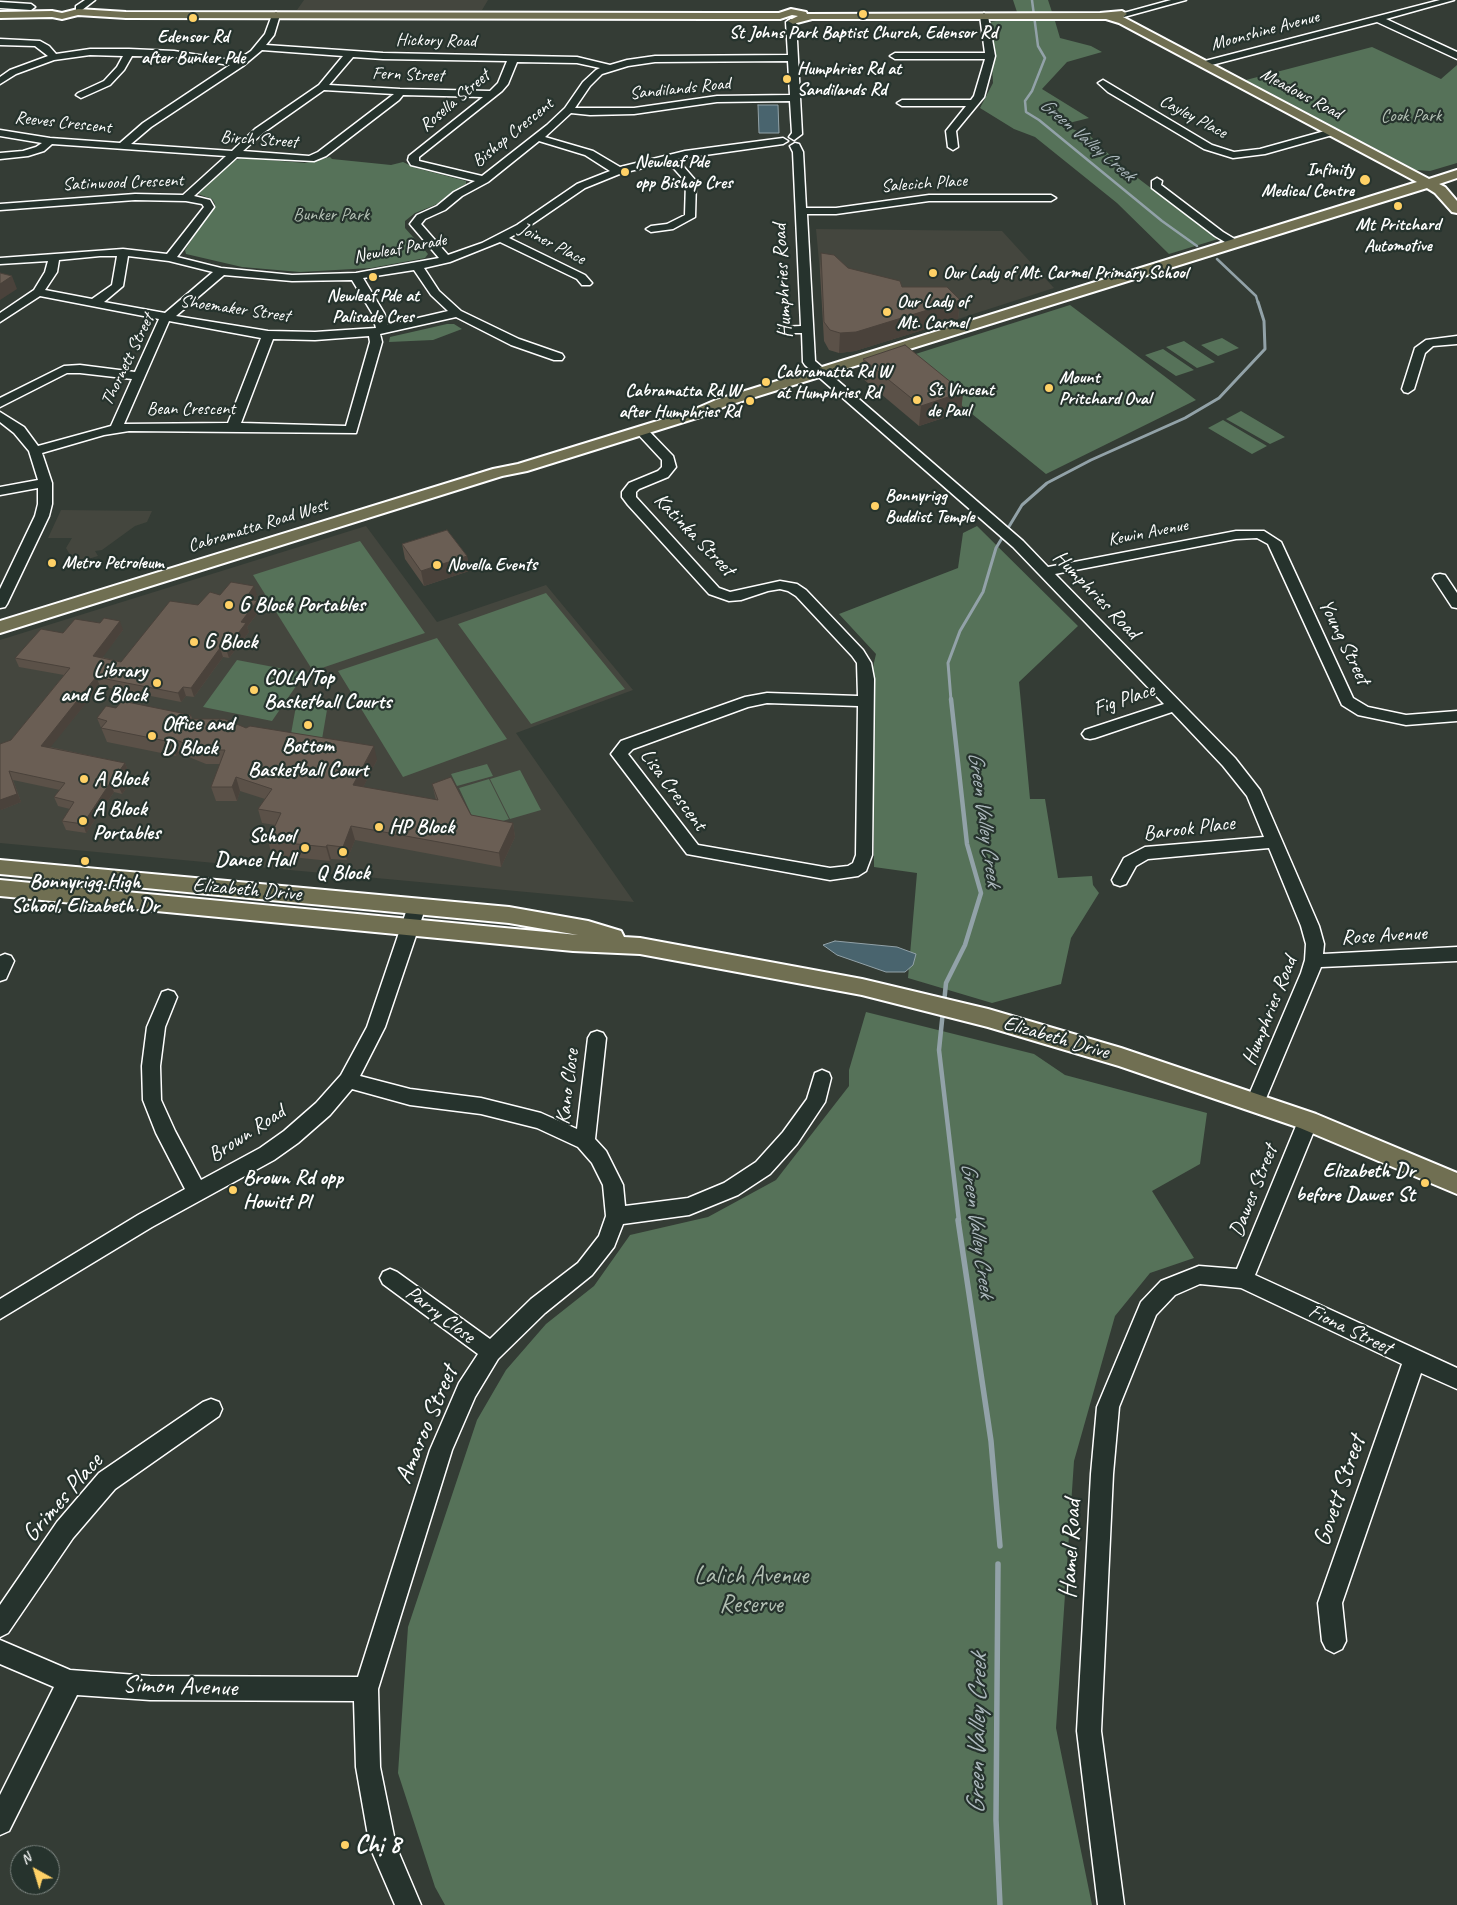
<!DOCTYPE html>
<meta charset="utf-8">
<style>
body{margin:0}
#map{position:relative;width:1457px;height:1905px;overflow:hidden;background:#343c35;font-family:Caveat,sans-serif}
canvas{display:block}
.north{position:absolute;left:10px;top:1845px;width:50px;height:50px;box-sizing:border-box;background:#26332d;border:1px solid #7d8581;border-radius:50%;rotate:321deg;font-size:14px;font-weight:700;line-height:20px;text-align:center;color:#fff}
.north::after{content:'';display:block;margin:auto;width:18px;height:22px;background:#ffd166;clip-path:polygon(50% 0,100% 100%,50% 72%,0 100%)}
</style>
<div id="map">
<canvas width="1457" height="1905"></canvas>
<div class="north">N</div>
</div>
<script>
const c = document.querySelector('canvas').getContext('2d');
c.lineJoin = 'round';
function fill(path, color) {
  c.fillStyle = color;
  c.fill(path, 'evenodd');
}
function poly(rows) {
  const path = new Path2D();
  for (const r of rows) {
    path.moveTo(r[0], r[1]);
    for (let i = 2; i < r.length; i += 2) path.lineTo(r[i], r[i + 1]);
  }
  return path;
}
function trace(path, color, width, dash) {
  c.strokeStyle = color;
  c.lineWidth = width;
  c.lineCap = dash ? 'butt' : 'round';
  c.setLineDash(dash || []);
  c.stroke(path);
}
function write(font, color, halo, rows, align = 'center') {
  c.font = font + ' Caveat,sans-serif';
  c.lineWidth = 4.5;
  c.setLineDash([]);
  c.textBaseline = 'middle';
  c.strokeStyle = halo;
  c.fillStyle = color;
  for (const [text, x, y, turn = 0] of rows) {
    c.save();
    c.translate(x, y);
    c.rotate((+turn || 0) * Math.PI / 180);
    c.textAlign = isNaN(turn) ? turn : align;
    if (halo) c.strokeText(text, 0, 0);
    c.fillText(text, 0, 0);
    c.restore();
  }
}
fill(poly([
 [304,0,488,0,482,10,297,10],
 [816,229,1002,231,1054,288,958,319,820,272],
 [61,510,152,511,147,522,135,526,102,550,95,551,98,556,75,563,66,548,72,538,48,538],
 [366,526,437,622,546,585,633,690,516,733,634,902,0,843,0,640]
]), '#44463e');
fill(poly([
 [1013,0,1048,0,1052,12,1017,12],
 [996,21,1055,21,1060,38,1091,46,1102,52,1067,62,1042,89,1089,118,1061,125,1089,135,1118,163,1218,239,1169,254,1117,203,1035,137,1014,129,980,108,993,83,992,65,995,53,990,22],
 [1372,47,1441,79,1457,65,1457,163,1430,171,1416,170,1246,80],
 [330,157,332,159,391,165,403,162,416,168,466,181,466,184,435,205,415,213,405,221,405,228,428,254,425,258,371,268,300,272,242,267,186,254,185,250,215,204,212,199,198,194,233,161,243,158,305,163],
 [1070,305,1196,400,1046,474,903,358],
 [447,324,454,324,462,329,433,340,389,342,390,337],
 [1222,338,1239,348,1218,356,1201,345],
 [1184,341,1215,362,1197,368,1166,347],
 [1163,349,1194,370,1176,376,1145,355],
 [1241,411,1285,437,1270,444,1226,419],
 [1223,420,1267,446,1252,454,1208,428],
 [977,526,1078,626,1019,682,1030,799,1045,799,1058,878,1092,876,1093,885,1099,893,1071,938,1061,984,992,1003,908,978,917,873,874,867,873,667,876,654,839,614,958,568,963,533],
 [360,541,425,633,313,671,253,575],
 [546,593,625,689,531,724,458,624],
 [437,638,507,739,403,777,338,671],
 [237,660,305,673,272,721,203,707],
 [328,704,321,745,289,745,296,706],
 [487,764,493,776,457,786,451,774],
 [520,770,541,810,510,819,490,779],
 [489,779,509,819,478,829,459,788],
 [866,1012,1034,1054,1065,1075,1207,1113,1200,1164,1152,1191,1194,1258,1150,1273,1115,1316,1074,1461,1056,1728,1092,1905,445,1905,435,1887,398,1773,408,1627,477,1420,506,1370,546,1324,594,1286,630,1235,708,1217,776,1180,849,1086,849,1070]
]), '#567259');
const water = poly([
 [758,105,778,105,779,133,759,133,758,105],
 [835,941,897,947,916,954,913,965,905,972,886,972,837,955,823,945,835,941]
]);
fill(water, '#49646e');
trace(water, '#92a2a8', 1);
trace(poly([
 [1032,0,1038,46,1045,58,1032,91,1025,101,1026,112,1039,120,1162,221,1197,246],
 [1217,259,1256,296,1258,303]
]), '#92a2a8', 2.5);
trace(poly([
 [951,700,948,663,960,631,983,592,996,548,1022,505,1047,483,1091,460,1185,418,1219,398,1265,349,1264,321,1258,302]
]), '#92a2a8', 3);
trace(poly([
 [944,1003,946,983,965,945,981,893,967,844,951,699],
 [943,1011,939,1050,959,1221]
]), '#92a2a8', 4.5);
trace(poly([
 [958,1220,991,1441,1000,1546],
 [998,1564,996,1820,1000,1905]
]), '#92a2a8', 5.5);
const minor = poly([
 [85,0,95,0,82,10,76,10,76,6,85,0],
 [1171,0,1186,0,1124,17,1120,14,1171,0],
 [1440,0,1454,0,1386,19,1457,52,1457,59,1377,22,1204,67,1199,64,1201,62,1440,0],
 [0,2,31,4,35,7,31,10,0,8,0,2],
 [276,12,280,15,274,35,266,45,383,53,577,57,610,65,627,60,655,56,788,55,786,22,791,19,796,22,802,134,794,140,789,137,792,133,790,101,717,102,634,114,590,115,571,113,545,137,593,151,620,167,685,151,783,138,788,141,783,144,677,159,696,181,695,217,673,229,651,232,646,229,651,226,667,224,685,215,686,182,668,162,622,173,585,188,525,229,509,238,585,275,592,283,590,285,582,285,577,279,500,242,450,262,424,268,439,291,461,311,519,339,562,354,564,357,562,360,554,360,511,345,456,317,380,334,382,342,356,433,129,431,104,435,42,453,52,483,52,504,49,516,7,604,5,607,0,608,0,589,35,516,38,504,38,488,0,495,0,487,38,480,29,451,14,433,0,422,0,412,24,427,38,446,111,426,132,379,80,373,67,373,0,407,0,398,64,366,80,365,135,372,159,319,40,296,0,322,0,313,34,290,45,272,48,261,0,264,0,258,123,249,167,254,204,207,202,204,186,201,135,200,0,210,0,204,135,194,183,195,226,156,52,144,44,151,28,156,0,159,0,153,23,151,36,147,42,143,0,136,0,130,50,138,120,143,143,123,230,65,174,57,132,56,124,70,110,85,81,98,76,95,78,93,104,81,117,67,123,56,90,55,54,60,16,74,0,84,0,77,10,70,48,56,35,46,0,45,0,39,40,41,49,46,56,54,90,49,129,49,174,51,236,61,251,51,265,34,272,15,276,12],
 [262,50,343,56,319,85,255,129,232,151,131,144,151,127,243,66,262,50],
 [353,57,383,59,507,61,498,83,490,91,400,89,329,85,353,57],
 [788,61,790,95,717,96,634,108,575,108,590,86,602,74,628,66,655,62,788,61],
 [517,62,577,63,600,68,596,70,583,82,565,108,547,125,482,176,419,161,419,157,502,91,508,84,517,62],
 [324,90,394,94,318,152,309,156,243,151,263,133,324,90],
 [403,95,483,97,409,156,408,160,411,165,475,181,454,192,437,206,417,215,410,224,439,258,356,273,292,275,221,268,177,257,214,207,210,200,194,196,237,157,314,161,326,156,399,100,403,95],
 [539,141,585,155,610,171,577,184,517,225,482,243,448,255,421,224,425,219,445,210,462,196,488,182,539,141],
 [100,256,117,256,112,285,92,299,45,290,57,272,59,260,100,256],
 [128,256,169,261,213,272,165,313,104,302,123,286,128,256],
 [414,270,431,295,448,311,388,325,384,313,363,278,414,270],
 [224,275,292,281,352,280,372,313,376,328,315,332,268,331,176,316,224,275],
 [169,321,261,338,228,423,124,424,169,321],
 [369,336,370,342,346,426,241,423,273,339,315,340,369,336],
 [984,13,988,16,995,56,984,97,956,131,958,147,953,150,948,147,946,131,966,106,902,106,897,103,902,100,971,100,974,96,985,59,895,59,890,56,895,53,985,53,980,16,984,13],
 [1103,80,1212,145,1234,152,1260,149,1332,129,1337,132,1336,134,1265,154,1233,158,1204,149,1108,92,1098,83,1103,80],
 [795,143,799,144,803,152,806,208,836,208,929,195,1051,195,1056,198,1051,201,929,201,836,214,807,214,815,361,1023,541,1048,567,1236,531,1264,531,1281,542,1353,698,1368,707,1406,715,1457,711,1457,721,1406,725,1358,715,1342,705,1268,544,1257,538,1236,539,1055,574,1235,758,1260,790,1319,926,1324,944,1323,954,1457,947,1457,961,1321,967,1262,1108,1255,1110,1248,1108,1246,1102,1301,973,1305,960,1306,944,1301,926,1269,848,1148,859,1136,866,1126,884,1120,886,1114,884,1112,880,1124,858,1145,847,1264,837,1247,796,1223,766,1172,712,1095,738,1090,739,1085,738,1082,734,1085,730,1164,704,1013,547,805,365,803,362,802,333,781,333,779,330,781,327,801,326,793,152,790,146,795,143],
 [1157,178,1162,181,1161,185,1223,232,1238,241,1240,243,1238,245,1230,245,1215,236,1152,188,1152,181,1157,178],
 [1457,336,1457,344,1433,346,1425,353,1414,389,1408,393,1404,392,1402,389,1415,348,1426,340,1457,336],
 [641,427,646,428,673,456,676,467,668,477,639,489,636,492,636,497,719,588,730,592,780,581,797,584,806,590,863,650,871,663,874,679,872,855,866,871,858,876,830,880,687,854,611,754,621,741,745,697,767,693,858,696,857,663,852,656,796,596,788,591,780,589,768,591,741,600,729,601,709,594,628,505,622,497,622,492,629,483,658,471,662,467,662,460,635,431,641,427],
 [767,703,858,706,856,855,853,863,848,866,830,868,698,845,628,754,633,749,748,707,767,703],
 [1440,574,1445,575,1457,593,1457,608,1452,607,1433,578,1435,575,1440,574],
 [417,900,423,901,426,906,385,1027,360,1076,410,1089,481,1098,541,1113,577,1129,588,1038,591,1033,597,1031,603,1033,606,1038,595,1139,606,1151,623,1185,625,1206,688,1198,724,1183,756,1162,783,1132,807,1099,815,1073,822,1070,829,1073,831,1078,825,1102,797,1144,770,1174,738,1195,689,1215,623,1224,614,1247,592,1275,545,1313,498,1359,475,1397,452,1450,378,1689,380,1767,396,1846,421,1905,395,1905,370,1847,356,1767,354,1701,150,1700,77,1695,9,1831,0,1835,0,1795,54,1687,0,1664,0,1640,70,1670,150,1676,358,1677,430,1450,459,1383,478,1354,383,1284,380,1278,383,1272,390,1269,397,1272,490,1339,531,1299,578,1263,599,1236,606,1216,603,1185,592,1163,578,1147,537,1128,481,1114,410,1105,352,1089,330,1115,298,1143,274,1160,152,1227,0,1319,0,1299,138,1215,185,1189,156,1133,143,1100,142,1066,147,1027,162,992,168,990,174,992,177,997,165,1027,160,1066,161,1100,175,1131,201,1180,260,1148,284,1131,316,1103,341,1075,367,1027,408,906,411,901,417,900],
 [5,954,11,956,14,961,6,979,0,981,0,956,5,954],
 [1308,1113,1315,1115,1318,1121,1255,1275,1457,1368,1457,1389,1421,1373,1342,1603,1346,1641,1342,1649,1334,1653,1326,1649,1322,1641,1318,1603,1402,1364,1241,1288,1200,1284,1175,1295,1156,1315,1119,1407,1113,1474,1101,1731,1124,1905,1098,1905,1077,1731,1091,1474,1097,1407,1141,1302,1161,1281,1199,1266,1237,1269,1298,1121,1301,1115,1308,1113],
 [211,1399,219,1402,222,1409,219,1416,115,1489,73,1538,8,1633,0,1637,0,1605,57,1522,99,1473,203,1402,211,1399]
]);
const major = poly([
 [78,9,126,12,717,13,779,13,791,9,806,12,807,14,1100,13,1122,11,1127,14,1123,17,1429,179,1457,170,1457,178,1439,184,1445,187,1457,201,1457,213,1452,212,1435,193,1427,188,726,406,703,416,527,471,502,476,0,633,0,621,493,469,518,464,693,410,716,400,1417,182,1119,23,1106,19,812,19,793,24,788,21,798,16,792,15,780,19,717,19,126,18,78,15,62,19,52,17,0,18,0,12,52,11,62,13,78,9],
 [0,860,509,907,588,921,621,931,624,937,640,938,862,979,988,1009,1121,1048,1316,1114,1457,1173,1457,1194,1300,1128,1119,1066,988,1027,862,995,640,954,573,951,0,896,0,880,578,935,509,923,0,874,0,860]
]);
trace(minor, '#fff', 3);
trace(major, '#fff', 4);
fill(minor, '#26332d');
fill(major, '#706f52');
fill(poly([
 [821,253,848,268,902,287,960,300,958,319,855,351,839,353,829,350,824,341,820,272],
 [863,359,963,392,961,412,919,426,862,378],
 [402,544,467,556,469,571,424,586,405,559],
 [220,595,257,595,253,600,257,601,260,610,247,627,249,632,229,658,223,657,194,697,186,696,181,702,100,686,50,747,125,763,132,781,122,794,114,792,86,833,66,830,62,821,70,809,58,806,54,797,60,790,13,780,21,802,1,810,11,740,64,675,19,667,15,658,63,633,123,630,102,657,121,662,198,605],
 [116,708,191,715,192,719,246,728,377,760,363,787,436,800,432,784,471,815,513,823,515,837,501,867,355,840,347,860,331,859,330,861,272,855,268,841,275,825,262,823,258,809,265,799,240,791,237,801,216,801,211,787,220,764,206,764,179,753,176,756,107,742,97,718]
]), '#5b5148');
fill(poly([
 [12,276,17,289,0,300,0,284],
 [960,300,958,319,855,351,839,353,840,333],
 [963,392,961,412,919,426,921,406],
 [467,556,469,571,424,586,421,571],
 [254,586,257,595,249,607,246,598],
 [257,601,260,610,247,627,249,632,229,658,226,649,241,622],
 [120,621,123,630,97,665,93,656],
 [220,648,223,657,194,697,191,688],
 [96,677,100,686,45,754,41,746],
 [183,687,186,696,181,702,178,693],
 [174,739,179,753,176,756,171,742],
 [374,746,377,760,357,799,353,785],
 [125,763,132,781,122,794,118,785,120,770],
 [9,771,21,802,1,810,0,808,0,800],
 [236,777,240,791,237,801,232,787],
 [110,783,114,792,86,833,83,824],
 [513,823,515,837,501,867,499,853],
 [351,826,355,840,347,860,343,847],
 [327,845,331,859,330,861,326,847]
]), '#4a423b');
const building = poly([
 [821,253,834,255,848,268,900,281,902,287,947,287,960,300,856,332,840,333,830,330,824,322,821,253],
 [0,273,12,276,0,284,0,273],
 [905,345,963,392,921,406,863,359,905,345],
 [447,530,467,556,421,571,402,544,447,530],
 [231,582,254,586,246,598,257,601,241,622,246,623,226,649,220,648,191,688,183,687,178,693,96,677,41,746,125,763,120,770,128,772,118,785,110,783,83,824,62,821,74,802,54,797,65,783,9,771,17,794,0,800,0,744,11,740,70,668,15,658,41,629,63,633,75,619,100,623,104,618,120,621,93,656,121,662,170,601,198,605,210,592,220,595,231,582],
 [122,701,191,715,188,719,225,719,246,728,250,726,374,746,353,785,438,800,432,784,451,777,471,815,513,823,499,853,351,826,343,847,327,845,326,847,268,841,281,813,258,809,272,789,236,777,232,787,211,787,225,750,201,750,174,739,171,742,101,728,107,721,97,718,106,706,116,708,122,701]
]);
fill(building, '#6a5e54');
trace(building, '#4a423b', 1);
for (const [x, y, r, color] of [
 [863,14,5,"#ffd166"],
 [193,18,5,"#ffd166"],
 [787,79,5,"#ffd166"],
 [625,172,5,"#ffd166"],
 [1365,180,6,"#ffd166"],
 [1398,206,5,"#ffd166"],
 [933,273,5,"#ffd166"],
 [373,277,5,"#ffd166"],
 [887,312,5,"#ffd166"],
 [766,382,5,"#ffd166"],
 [1049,388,5,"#ffd166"],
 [917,400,5,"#ffd166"],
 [750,401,5,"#ffd166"],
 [875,506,5,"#ffd166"],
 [52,563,5,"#ffd166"],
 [437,565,5,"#ffd166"],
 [229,605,5,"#ffd166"],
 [194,642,5,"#ffd166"],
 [157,683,5,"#ffd166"],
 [254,690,5,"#ffd166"],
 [308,725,5,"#ffd166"],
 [152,736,5,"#ffd166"],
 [84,779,5,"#ffd166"],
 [83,821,5,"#ffd166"],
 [379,827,5,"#ffd166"],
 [305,848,5,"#ffd166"],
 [343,852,5,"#ffd166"],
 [85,861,5,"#ffd166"],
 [1425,1183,5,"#ffd166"],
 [233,1190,5,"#ffd166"],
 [345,1845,5,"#ffd166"]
]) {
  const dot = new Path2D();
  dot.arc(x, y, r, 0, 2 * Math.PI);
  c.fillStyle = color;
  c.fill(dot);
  trace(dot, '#26332d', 2);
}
write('18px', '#fff', '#26332d', [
 ["Moonshine Avenue",1265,31,-15],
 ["Hickory Road",436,41,1],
 ["Fern Street",408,75,2],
 ["Sandilands Road",680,89,-6],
 ["Meadows Road",1301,94,28],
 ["Rosella Street",455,101,-40],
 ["Cayley Place",1193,117,28],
 ["Reeves Crescent",63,123,6],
 ["Bishop Crescent",513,133,-39],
 ["Birch Street",259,140,4],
 ["Satinwood Crescent",123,183,-2],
 ["Salecich Place",924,184,-4],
 ["Joiner Place",552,244,27],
 ["Newleaf Parade",400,249,-11],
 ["Shoemaker Street",235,309,8],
 ["Thornett Street",128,360,-64],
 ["Bean Crescent",191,409],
 ["Cabramatta Road West",258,526,-17],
 ["Kewin Avenue",1148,533,-11]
]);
write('bold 18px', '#fff', '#26332d', [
 ["St Johns Park Baptist Church, Edensor Rd",863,33,"center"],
 ["Edensor Rd",193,37,"center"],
 ["after Bunker Pde",193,58,"center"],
 ["Humphries Rd at",797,69],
 ["Sandilands Rd",797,90],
 ["Newleaf Pde",635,162],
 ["opp Bishop Cres",635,183],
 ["Infinity",1354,170,"right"],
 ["Medical Centre",1354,191,"right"],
 ["Mt Pritchard",1398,225,"center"],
 ["Automotive",1398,246,"center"],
 ["Our Lady of Mt. Carmel Primary School",943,273],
 ["Newleaf Pde at",373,296,"center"],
 ["Palisade Cres",373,317,"center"],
 ["Our Lady of",897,302],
 ["Mt. Carmel",897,323],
 ["Cabramatta Rd W",776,372],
 ["at Humphries Rd",776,393],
 ["Mount",1059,378],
 ["Pritchard Oval",1059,399],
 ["St Vincent",927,390],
 ["de Paul",927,411],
 ["Cabramatta Rd W",740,391,"right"],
 ["after Humphries Rd",740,412,"right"],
 ["Bonnyrigg",885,496],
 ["Buddist Temple",885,517],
 ["Metro Petroleum",62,563],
 ["Novella Events",447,565]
], 'left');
write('18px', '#b3c0b4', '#26332d', [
 ["Cook Park",1411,116],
 ["Bunker Park",331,215]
]);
write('italic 19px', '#adb9be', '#26332d', [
 ["Green Valley Creek",1087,140,40]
]);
write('21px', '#fff', '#26332d', [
 ["Humphries Road",783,281,-93],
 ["Katinka Street",694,535,46],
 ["Humphries Road",1096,595,46],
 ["Young Street",1344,642,64],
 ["Fig Place",1124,700,-19],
 ["Lisa Crescent",673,790,53],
 ["Barook Place",1189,829,-7],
 ["Elizabeth Drive",247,890,5],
 ["Rose Avenue",1384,936,-3],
 ["Humphries Road",1270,1011,-68],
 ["Elizabeth Drive",1056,1038,16],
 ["Kano Close",568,1087,-83],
 ["Brown Road",247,1134,-33],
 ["Dawes Street",1254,1191,-68],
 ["Parry Close",440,1315,37],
 ["Fiona Street",1350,1330,26]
]);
write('bold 21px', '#fff', '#26332d', [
 ["G Block Portables",239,605],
 ["G Block",204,642],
 ["Library",147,671,"right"],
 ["and E Block",147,695,"right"],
 ["COLA/Top",264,678],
 ["Basketball Courts",264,702],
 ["Office and",162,724],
 ["D Block",162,748],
 ["Bottom",308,746,"center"],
 ["Basketball Court",308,770,"center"],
 ["A Block",94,779],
 ["A Block",93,809],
 ["Portables",93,833],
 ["HP Block",389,827],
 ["School",295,836,"right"],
 ["Dance Hall",295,860,"right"],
 ["Q Block",343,873,"center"],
 ["Bonnyrigg High",85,882,"center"],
 ["School, Elizabeth Dr",85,906,"center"],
 ["Elizabeth Dr",1415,1171,"right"],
 ["before Dawes St",1415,1195,"right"],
 ["Brown Rd opp",243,1178],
 ["Howitt Pl",243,1202]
], 'left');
write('italic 22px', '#adb9be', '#26332d', [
 ["Green Valley Creek",984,819,82],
 ["Green Valley Creek",977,1230,82]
]);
write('25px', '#fff', '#26332d', [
 ["Amaroo Street",427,1425,-67],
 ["Govett Street",1340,1491,-71],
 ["Grimes Place",63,1498,-49],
 ["Hamel Road",1071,1549,-87],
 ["Simon Avenue",180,1687,2]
]);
write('25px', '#b3c0b4', '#26332d', [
 ["Lalich Avenue",751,1576],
 ["Reserve",751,1605]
]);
write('bold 25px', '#fff', '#26332d', [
 ["Chị 8",355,1845]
], 'left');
write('italic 26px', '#adb9be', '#26332d', [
 ["Green Valley Creek",978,1734,-89]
]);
</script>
